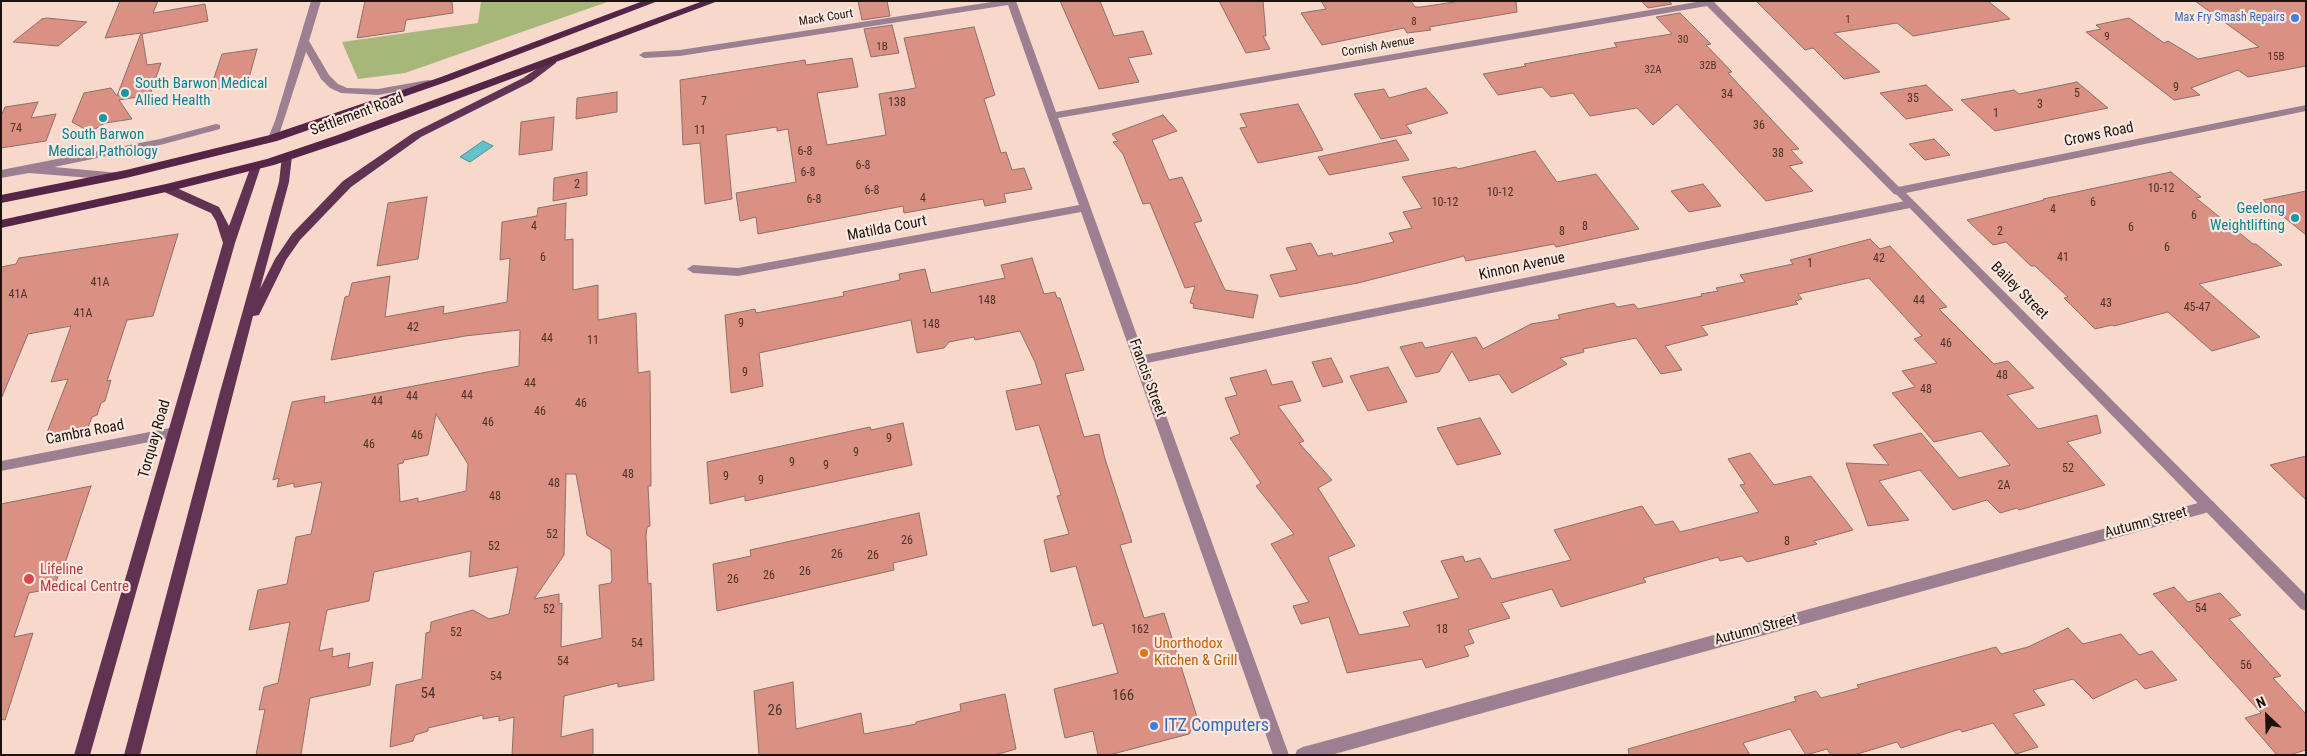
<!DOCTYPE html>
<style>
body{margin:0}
#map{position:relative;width:2307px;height:756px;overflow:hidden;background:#f7d8cb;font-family:"Roboto Condensed",sans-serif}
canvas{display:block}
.frame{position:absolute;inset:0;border:2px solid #1d130e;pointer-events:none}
.north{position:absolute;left:2242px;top:691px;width:50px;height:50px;-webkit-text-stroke:4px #fbe8e0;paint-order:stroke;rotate:336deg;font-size:14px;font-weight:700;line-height:20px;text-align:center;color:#1d130e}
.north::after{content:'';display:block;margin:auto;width:18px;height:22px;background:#1d130e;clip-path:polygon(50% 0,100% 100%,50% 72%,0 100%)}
</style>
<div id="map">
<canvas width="2307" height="756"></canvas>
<div class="frame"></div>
<div class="north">N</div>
</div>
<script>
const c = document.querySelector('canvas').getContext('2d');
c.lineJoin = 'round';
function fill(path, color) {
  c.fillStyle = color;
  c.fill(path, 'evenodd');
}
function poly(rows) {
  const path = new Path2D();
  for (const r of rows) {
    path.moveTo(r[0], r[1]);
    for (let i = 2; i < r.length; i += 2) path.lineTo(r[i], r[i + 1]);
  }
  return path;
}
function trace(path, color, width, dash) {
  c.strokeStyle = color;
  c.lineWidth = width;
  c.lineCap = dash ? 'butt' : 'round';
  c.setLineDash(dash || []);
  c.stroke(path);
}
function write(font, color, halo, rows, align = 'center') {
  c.font = font + ' "Roboto Condensed",sans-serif';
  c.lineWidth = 4.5;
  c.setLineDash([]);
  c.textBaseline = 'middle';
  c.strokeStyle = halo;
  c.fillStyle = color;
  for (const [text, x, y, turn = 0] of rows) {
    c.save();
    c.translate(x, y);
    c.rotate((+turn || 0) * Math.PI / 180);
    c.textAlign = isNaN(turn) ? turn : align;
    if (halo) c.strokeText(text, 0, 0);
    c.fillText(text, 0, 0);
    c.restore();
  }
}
fill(poly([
 [481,1,610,1,405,73,358,79,342,42,478,23]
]), '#a7b679');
const water = poly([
 [483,141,493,146,470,162,460,157,483,141]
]);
fill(water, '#62c3cd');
trace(water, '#4d8e94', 1);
const building = poly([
 [120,1,158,1,153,13,205,4,208,21,142,34,147,65,161,63,150,95,119,100,132,119,105,123,90,132,72,122,84,93,111,88,117,96,141,33,105,38,120,1],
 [365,1,452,1,453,13,406,20,404,31,357,38,365,1],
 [858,1,887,1,890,16,862,20,858,1],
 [1060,1,1100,1,1114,36,1143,31,1152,54,1128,58,1139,82,1099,89,1060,1],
 [1219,1,1263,1,1266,36,1263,36,1270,49,1246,53,1219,1],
 [1321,1,1411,1,1415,7,1421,7,1461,1,1516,1,1517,12,1429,27,1431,30,1407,33,1404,28,1322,45,1301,13,1326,9,1321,1],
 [1641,1,1669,1,1672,4,1648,8,1641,1],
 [1756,1,1988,1,2010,19,1913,36,1897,23,1834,33,1880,72,1844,79,1813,48,1805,50,1756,1],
 [2195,1,2306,1,2306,66,2248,77,2238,70,2191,88,2200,95,2174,100,2086,32,2101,29,2096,25,2129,18,2164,43,2168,41,2198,59,2259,47,2195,1],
 [1680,13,1711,44,1706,45,1732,72,1728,73,1799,149,1791,150,1803,163,1789,166,1813,191,1766,201,1677,104,1653,125,1637,108,1590,116,1573,93,1551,97,1542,87,1498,95,1483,74,1526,66,1524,64,1617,47,1614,43,1672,34,1656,17,1680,13],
 [42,19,47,18,87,22,58,46,13,42,42,19],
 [892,25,899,53,871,57,864,29,892,25],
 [974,27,995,95,984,99,1001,153,1006,152,1012,170,1024,168,1032,189,1004,194,1006,202,985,206,983,199,904,213,903,206,758,234,756,217,740,221,736,193,796,182,788,129,777,131,777,127,726,135,732,199,705,204,700,143,683,145,680,80,805,60,806,65,852,58,858,87,817,93,827,145,886,135,879,94,916,88,904,38,974,27],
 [257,49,247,85,210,90,222,54,257,49],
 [2077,82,2108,108,1995,131,1961,100,2014,90,2019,94,2077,82],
 [1926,85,1953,110,1906,119,1880,93,1926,85],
 [1426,88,1448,113,1406,125,1412,133,1381,139,1354,94,1384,89,1389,98,1426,88],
 [617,92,617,112,576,119,577,98,617,92],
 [38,102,31,118,56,114,46,141,1,148,1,116,5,107,38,102],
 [1298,104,1323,150,1258,163,1240,128,1247,127,1240,114,1298,104],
 [1163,115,1177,131,1152,140,1169,180,1182,177,1202,221,1194,223,1225,290,1258,295,1253,318,1193,308,1194,304,1190,303,1195,286,1185,288,1150,203,1143,204,1123,154,1113,142,1118,141,1112,134,1163,115],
 [554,117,552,150,519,155,521,122,554,117],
 [1934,139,1950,155,1925,160,1909,144,1934,139],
 [1396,140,1409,160,1329,175,1318,157,1396,140],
 [1535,151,1557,182,1596,174,1639,229,1556,247,1554,244,1466,261,1464,256,1358,283,1280,297,1270,275,1297,270,1286,248,1311,243,1318,256,1332,253,1333,256,1394,242,1389,233,1412,228,1403,212,1422,208,1402,177,1456,167,1458,169,1535,151],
 [587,172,587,195,553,201,554,178,587,172],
 [2171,172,2201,197,2196,198,2253,244,2256,244,2282,265,2199,284,2260,337,2212,351,2168,312,2114,326,2112,325,2095,329,2064,298,2068,297,2035,266,2031,266,2006,242,1993,245,1967,220,2044,200,2043,199,2171,172],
 [1703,184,1721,206,1689,212,1671,191,1703,184],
 [2306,191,2306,235,2263,200,2306,191],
 [427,197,418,259,377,266,388,203,427,197],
 [566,203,565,240,573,239,573,290,598,285,598,320,636,313,638,373,650,371,651,486,648,486,650,526,647,527,646,536,648,584,651,583,654,680,618,687,618,683,564,696,561,737,593,729,593,755,512,755,514,717,499,721,499,716,483,719,483,715,428,728,428,731,415,735,413,741,390,747,396,685,422,679,426,633,430,632,431,622,473,610,489,619,509,614,518,567,469,577,471,551,374,572,369,601,327,610,319,651,333,648,332,657,350,653,348,668,373,662,370,685,310,698,301,755,256,755,265,709,259,710,264,687,278,683,290,622,249,630,258,590,287,584,296,537,311,534,322,482,296,487,294,487,294,483,277,487,279,478,273,480,292,402,325,396,324,403,519,366,520,330,465,336,331,360,345,297,349,296,352,283,390,276,385,317,444,306,443,314,507,302,510,258,500,260,502,222,537,216,538,208,566,203],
 [436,414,468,464,466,491,418,502,418,498,400,502,398,464,403,463,404,460,428,455,436,414],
 [566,474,576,474,587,535,611,550,612,580,611,583,599,585,602,638,561,647,562,603,559,604,559,594,534,599,564,555,566,474],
 [178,234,153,316,127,320,107,381,111,380,105,401,101,403,97,415,92,417,88,427,46,435,68,379,51,382,71,326,28,334,1,399,1,267,16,264,19,258,178,234],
 [1870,239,1880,249,1890,246,1947,307,1939,309,1994,364,2008,361,2034,388,2007,395,2038,429,2097,415,2101,433,2067,442,2105,485,2019,510,2017,508,2000,513,1987,500,1953,510,1920,470,1879,481,1909,520,1868,526,1846,463,1889,465,1873,445,1921,433,1959,478,2010,465,1981,431,1934,442,1892,393,1915,387,1902,371,1937,363,1914,339,1922,336,1869,278,1798,294,1802,299,1795,301,1798,304,1701,326,1708,335,1665,346,1682,370,1661,374,1636,338,1583,349,1584,352,1560,358,1567,364,1512,393,1499,374,1469,381,1452,351,1439,372,1416,377,1400,347,1422,342,1425,348,1476,337,1483,349,1531,324,1560,319,1558,315,1614,303,1617,307,1634,304,1638,309,1702,296,1701,294,1718,291,1716,288,1745,282,1740,275,1793,264,1790,260,1870,239],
 [1032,258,1044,294,1055,292,1057,298,1060,298,1084,370,1065,374,1084,437,1099,434,1105,459,1132,542,1120,545,1144,618,1164,613,1198,720,1189,734,1109,755,1098,755,1093,731,1065,738,1054,689,1118,673,1103,623,1093,626,1076,566,1051,572,1044,540,1069,534,1057,496,1061,495,1039,425,1016,430,1006,391,1042,384,1035,362,1020,331,975,340,974,337,949,342,944,348,917,353,911,320,827,338,759,353,763,386,731,393,725,315,755,309,756,313,844,296,843,292,900,280,899,274,925,269,931,293,1005,278,1001,265,1032,258],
 [1331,358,1343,382,1323,387,1312,362,1331,358],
 [1388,367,1407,402,1368,411,1350,376,1388,367],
 [1266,370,1272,385,1292,381,1301,401,1278,406,1304,441,1299,443,1332,480,1318,488,1355,546,1328,557,1359,635,1410,626,1403,612,1459,598,1441,561,1463,556,1465,562,1480,558,1492,579,1571,560,1554,530,1642,506,1655,525,1673,521,1680,532,1759,512,1740,485,1745,484,1728,459,1750,453,1774,485,1811,476,1853,530,1814,541,1817,544,1747,562,1742,556,1720,561,1718,557,1643,578,1646,582,1561,607,1552,589,1501,603,1510,618,1468,630,1474,643,1464,646,1469,656,1426,668,1422,659,1347,673,1329,617,1301,624,1293,606,1309,602,1271,544,1294,534,1256,486,1261,483,1230,438,1240,434,1225,398,1237,395,1230,378,1266,370],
 [1480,418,1501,454,1457,465,1437,428,1480,418],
 [903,423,912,465,745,501,745,496,710,504,707,462,870,427,871,430,903,423],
 [2306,456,2306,500,2270,465,2306,456],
 [91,486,63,569,60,570,54,588,29,593,14,637,33,633,5,720,1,719,1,504,91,486],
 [919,513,927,555,893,563,894,570,717,611,713,564,751,556,750,550,919,513],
 [2174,587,2188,602,2220,593,2241,615,2229,619,2281,676,2273,678,2306,714,2306,750,2289,755,2277,755,2245,718,2261,713,2153,594,2174,587],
 [2068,628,2083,644,2121,634,2139,655,2152,651,2177,680,2145,689,2136,679,2093,699,2073,679,2033,690,2045,705,2013,714,2038,747,2016,754,1993,723,1962,732,1960,729,1901,748,1897,742,1854,755,1831,755,1827,749,1806,755,1790,729,1743,743,1750,755,1629,755,1628,749,1796,701,1794,697,1816,691,1821,698,1859,688,1857,685,1996,647,2001,654,2028,647,2068,628],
 [793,682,796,729,861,713,864,734,916,724,916,722,961,711,960,704,1005,694,1016,749,995,755,759,755,754,691,793,682]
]);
fill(building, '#da9082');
trace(building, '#8d6f69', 1);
fill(poly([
 [998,1,1016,1,1056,112,1702,1,1713,1,1903,191,1898,195,1894,194,1707,6,1058,118,1144,355,1910,200,1916,204,1910,208,1147,363,1289,755,1273,755,1081,212,738,276,693,273,687,269,693,265,738,268,1079,205,1008,5,680,56,644,58,639,55,644,52,680,50,998,1],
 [216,124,220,125,220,129,160,145,54,167,119,173,120,176,119,179,115,180,29,173,1,178,1,170,160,139,216,124],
 [175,427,180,428,181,432,180,436,175,437,1,471,1,461,175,427],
 [2209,500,2214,502,2216,506,2214,510,2209,512,1331,755,1295,755,1297,750,1303,747,2209,500]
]), '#9c8091');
fill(poly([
 [311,1,321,1,309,41,329,75,338,84,347,88,378,89,428,80,432,81,432,85,378,95,341,93,330,88,321,79,306,52,278,138,277,140,269,140,268,138,275,121,311,1],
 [2306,105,2306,111,1906,193,2306,595,2306,611,2301,609,1893,191,1898,187,2306,105]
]), '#9c8091');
fill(poly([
 [553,58,556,59,556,63,531,82,421,137,351,187,300,240,286,260,259,315,253,316,140,755,124,755,220,392,279,182,282,156,287,153,292,156,289,182,260,289,275,259,292,234,343,181,413,133,523,78,553,58],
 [256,162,261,166,235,243,90,755,74,755,223,243,216,221,211,213,162,191,161,188,166,184,170,185,219,207,229,226,251,166,256,162]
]), '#613251');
fill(poly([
 [643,1,658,1,449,81,277,141,126,178,1,203,1,195,126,170,270,135,441,77,643,1],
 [703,1,718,1,346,141,274,165,166,192,1,228,1,220,166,184,267,159,338,135,703,1]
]), '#562446');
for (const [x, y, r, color] of [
 [2295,18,5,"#3f7fe0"],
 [125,93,5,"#0f9aa8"],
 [103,118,5,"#0f9aa8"],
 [2295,218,5,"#0f9aa8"],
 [29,579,6,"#e0444e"],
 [1144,653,5,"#e8710a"],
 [1154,726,5,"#3f7fe0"]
]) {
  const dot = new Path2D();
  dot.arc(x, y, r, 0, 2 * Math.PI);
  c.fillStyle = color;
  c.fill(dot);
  trace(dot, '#fbe8e0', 2);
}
write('11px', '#4c322b', null, [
 ["1",1848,20],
 ["8",1414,22],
 ["9",2107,37],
 ["30",1683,40],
 ["1B",882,47],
 ["15B",2276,57],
 ["32B",1708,66],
 ["32A",1653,70]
]);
write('12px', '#1d130e', '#fbe8e0', [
 ["Mack Court",826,18,-9],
 ["Cornish Avenue",1378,47,-10]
]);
write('12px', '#366cbe', '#fbe8e0', [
 ["Max Fry Smash Repairs",2285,18]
], 'right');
write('12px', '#4c322b', null, [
 ["9",2176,88],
 ["5",2077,94],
 ["34",1727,95],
 ["35",1913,99],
 ["7",704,102],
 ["138",897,103],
 ["3",2040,105],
 ["1",1996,114],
 ["36",1759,126],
 ["74",16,129],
 ["11",700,131],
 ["6-8",805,152],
 ["38",1778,154],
 ["6-8",863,166],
 ["6-8",808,173],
 ["2",577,185],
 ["10-12",2161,189],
 ["6-8",872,191],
 ["10-12",1500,193],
 ["4",923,199],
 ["6-8",814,200],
 ["10-12",1445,203],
 ["6",2093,203],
 ["4",2053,210],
 ["6",2194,216],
 ["4",534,227],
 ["8",1585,227],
 ["6",2131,228],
 ["8",1562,232],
 ["2",2000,232],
 ["6",2167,248],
 ["6",543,258],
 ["41",2063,258],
 ["42",1879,259],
 ["1",1810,264],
 ["41A",100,283],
 ["41A",18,295],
 ["148",987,301],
 ["44",1919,301],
 ["43",2106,304],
 ["45-47",2197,308],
 ["41A",83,314],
 ["9",741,324],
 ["148",931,325],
 ["42",413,328],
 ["44",547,339],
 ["11",593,341],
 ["46",1946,344],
 ["9",745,373],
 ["48",2002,376],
 ["44",530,384],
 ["48",1926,390],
 ["44",467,396],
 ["44",412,397],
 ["44",377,402],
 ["46",581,404],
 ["46",540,412],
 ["46",488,423],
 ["46",417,436],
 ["9",889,439],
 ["46",369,445],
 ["9",856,453],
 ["9",792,463],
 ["9",826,466],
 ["52",2068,469],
 ["48",628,475],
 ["9",726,477],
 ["9",761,481],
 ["48",554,484],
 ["2A",2004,486],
 ["48",495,497],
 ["52",552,535],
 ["26",907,541],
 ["8",1787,542],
 ["52",494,547],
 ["26",837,555],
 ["26",873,556],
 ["26",805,572],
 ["26",769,576],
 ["26",733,580],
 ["54",2201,609],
 ["52",549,610],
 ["162",1140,630],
 ["18",1442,630],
 ["52",456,633],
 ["54",637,644],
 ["54",563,662],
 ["56",2246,666],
 ["54",496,677]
]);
write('15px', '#0d838f', '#fbe8e0', [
 ["South Barwon Medical",135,84],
 ["Allied Health",135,101],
 ["South Barwon",103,135,"center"],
 ["Medical Pathology",103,152,"center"],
 ["Geelong",2285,209,"right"],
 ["Weightlifting",2285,226,"right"]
], 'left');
write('15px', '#1d130e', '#fbe8e0', [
 ["Settlement Road",357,115,-20],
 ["Crows Road",2099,135,-12],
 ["Matilda Court",887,229,-11],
 ["Kinnon Avenue",1522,267,-12],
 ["Bailey Street",2019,291,45],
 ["Francis Street",1147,378,70],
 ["Cambra Road",85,433,-11],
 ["Torquay Road",155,439,-74],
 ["Autumn Street",2146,523,-15],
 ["Autumn Street",1756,630,-15]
]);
write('15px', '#be3a42', '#fbe8e0', [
 ["Lifeline",40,570],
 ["Medical Centre",40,587]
], 'left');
write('15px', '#c56008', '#fbe8e0', [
 ["Unorthodox",1154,644],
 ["Kitchen & Grill",1154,661]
], 'left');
write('15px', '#4c322b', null, [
 ["54",428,694],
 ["166",1123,696],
 ["26",775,711]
]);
write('18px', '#366cbe', '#fbe8e0', [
 ["ITZ Computers",1164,726]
], 'left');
</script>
